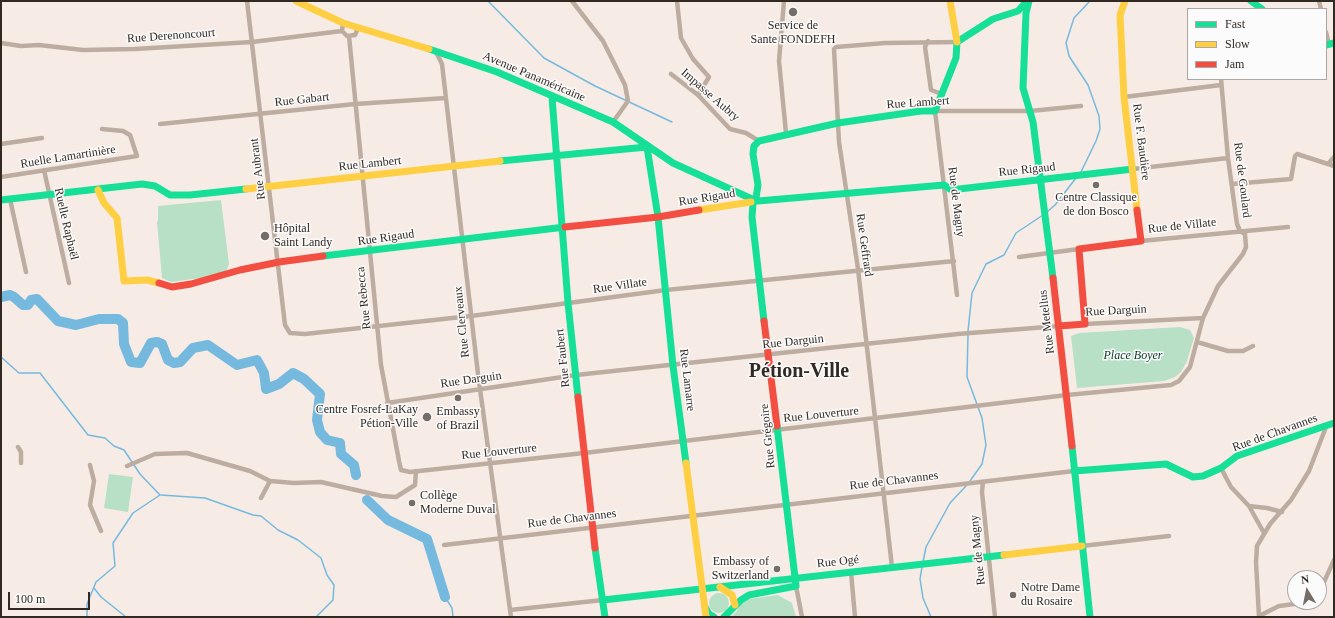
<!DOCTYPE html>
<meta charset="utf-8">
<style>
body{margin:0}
#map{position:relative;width:1335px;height:618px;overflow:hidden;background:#f7ece5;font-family:"Times New Roman",serif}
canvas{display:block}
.frame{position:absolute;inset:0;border:2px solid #322923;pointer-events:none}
.legend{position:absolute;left:1187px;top:8px;width:140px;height:72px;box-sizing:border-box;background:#fbfbfb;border:1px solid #aba7a5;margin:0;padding:5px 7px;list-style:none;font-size:12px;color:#322923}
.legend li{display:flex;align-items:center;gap:8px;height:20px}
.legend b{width:20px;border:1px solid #aba7a5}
.north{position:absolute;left:1287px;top:570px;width:40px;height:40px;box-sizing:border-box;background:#fbfbfb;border:1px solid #aba7a5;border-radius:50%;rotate:350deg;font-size:11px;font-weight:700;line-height:16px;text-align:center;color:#322923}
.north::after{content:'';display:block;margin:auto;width:14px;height:18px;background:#776d67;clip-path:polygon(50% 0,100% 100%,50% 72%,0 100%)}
.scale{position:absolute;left:8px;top:592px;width:82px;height:18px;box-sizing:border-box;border:2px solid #322923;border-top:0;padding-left:5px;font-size:12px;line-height:14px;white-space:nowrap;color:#322923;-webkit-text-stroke:3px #fbfbfb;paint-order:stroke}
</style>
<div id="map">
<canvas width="1335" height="618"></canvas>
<div class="frame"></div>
<ul class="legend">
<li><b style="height:5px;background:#16e098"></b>Fast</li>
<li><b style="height:5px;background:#ffcf43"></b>Slow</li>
<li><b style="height:5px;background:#f24e42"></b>Jam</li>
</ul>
<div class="north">N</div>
<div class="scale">100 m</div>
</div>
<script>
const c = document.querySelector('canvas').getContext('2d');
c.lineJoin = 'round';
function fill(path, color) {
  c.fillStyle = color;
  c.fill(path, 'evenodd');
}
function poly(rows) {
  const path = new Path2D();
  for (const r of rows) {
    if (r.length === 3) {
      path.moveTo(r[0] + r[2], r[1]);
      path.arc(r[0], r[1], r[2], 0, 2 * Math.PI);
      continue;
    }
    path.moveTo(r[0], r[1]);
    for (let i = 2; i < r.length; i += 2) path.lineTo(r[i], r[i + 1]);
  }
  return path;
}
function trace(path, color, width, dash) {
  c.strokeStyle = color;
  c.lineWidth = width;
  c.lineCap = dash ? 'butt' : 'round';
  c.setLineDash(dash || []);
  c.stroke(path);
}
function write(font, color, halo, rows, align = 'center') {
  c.font = font + ' "Times New Roman",serif';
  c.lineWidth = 3;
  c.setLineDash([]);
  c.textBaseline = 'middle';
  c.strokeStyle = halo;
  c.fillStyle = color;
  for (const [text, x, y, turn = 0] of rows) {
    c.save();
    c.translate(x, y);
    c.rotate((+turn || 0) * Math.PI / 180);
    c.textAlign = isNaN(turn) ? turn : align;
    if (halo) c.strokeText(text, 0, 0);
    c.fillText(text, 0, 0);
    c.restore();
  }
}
fill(poly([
 [221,200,229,264,227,270,215,276,171,282,162,278,157,222,158,221,158,206],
 [1180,327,1190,330,1194,338,1187,361,1181,372,1175,377,1164,381,1077,388,1071,336,1079,333],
 [109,474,133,477,128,512,104,508],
 [719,603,10],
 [778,595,792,603,796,617,731,617,737,611,740,603,749,599]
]), '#b7e0c6');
trace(poly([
 [488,1,544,58,595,86,672,122],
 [1081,172,1096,141,1100,129,1099,116,1088,85,1069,56,1066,43,1074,18,1090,1],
 [1047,212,1055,205,1076,178],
 [968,331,972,293,986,264,1004,255,1016,233,1043,215],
 [968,335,967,377,982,418,986,445,982,464,970,481],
 [1,357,19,373,40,373,88,435,105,438,114,446,124,450,140,474,160,495,133,513,113,543,115,566,96,582,87,604,87,617],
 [161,495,205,498,253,515,261,516,278,530,298,540,321,558,327,575,334,585,333,600,316,617],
 [923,562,926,547,950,503,966,486],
 [922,567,920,579,923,598,931,617],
 [94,588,101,597,126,617],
 [445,597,452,608,453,617]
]), '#76b9df', 1.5);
trace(poly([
 [1,297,10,295,14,297,23,305,28,305,31,300,37,299,58,321,76,325,99,319,118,319,123,323,124,344,131,362,140,363,151,343,157,342,162,344,168,360,174,363,180,362,193,348,208,345,237,365,257,360,264,373,266,389,279,384,293,373,304,379,320,394,317,420,320,432,327,440,340,443,341,454,354,465,356,475],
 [367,500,388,520,427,539,445,597]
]), '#76b9df', 10);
trace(poly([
 [247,1,285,325,290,333,305,334,471,316,666,290,954,261],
 [572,1,603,41,625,85,628,101,613,122],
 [677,1,681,38,693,59,709,77,698,95],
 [784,1,779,61,786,133],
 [1319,1,1321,9],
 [343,23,342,31,347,36,355,35,358,28],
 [1326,32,1329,45],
 [349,36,381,365,399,461,401,470,410,472,584,453,1067,395,1171,385,1179,381,1190,367,1203,318,1218,286,1243,254,1246,247,1245,234,1240,231,1237,224,1228,158,1221,79],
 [928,41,925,47,931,90,942,94],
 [1,43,21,46,39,45,83,50,135,49,252,42,342,31],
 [436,52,442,64,478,374,511,617],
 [671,74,698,95,730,129,746,133,759,141],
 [1124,97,1221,85],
 [160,124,355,104,446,98],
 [1,144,42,138],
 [1328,164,1334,166],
 [1133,169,1228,158],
 [44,170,69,283],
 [1,177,137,156,130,135,123,131,102,129],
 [1232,184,1291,179,1295,156,1297,154,1328,164,1334,157],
 [10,199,26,272],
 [1141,241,1288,227],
 [1019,257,1079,249],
 [957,295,935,111,1030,111,1081,106],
 [1085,324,1203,318],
 [1197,342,1228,351,1243,351,1253,346],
 [387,403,576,375,958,334,1059,326],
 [18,447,21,452,21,463],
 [90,465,94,481,90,505,101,531],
 [127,466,155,454,187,453,250,471,270,481,294,483,321,482,382,496,396,497,415,485,416,471],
 [1221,468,1231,487,1249,506,1264,533],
 [983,482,982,492,995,617],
 [261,498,270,481],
 [1249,506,1267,508,1282,512],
 [444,545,1074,471],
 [1082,546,1169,536],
 [892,567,858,269,839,142,834,49,836,47,885,43,957,42],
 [851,572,855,617],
 [796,586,802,617],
 [1319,593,1334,560],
 [510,610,603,600],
 [1259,616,1279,606,1310,602],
 [1259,617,1256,562,1257,546,1270,524,1291,500,1309,471,1326,427]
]), '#bdada1', 4.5);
trace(poly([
 [1029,1,1026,13,1023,88,1033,122,1053,278],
 [1251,1,1262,9],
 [1326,45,1334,43],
 [429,49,497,72,613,122,673,163,752,199],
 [552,97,568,303,578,397],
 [647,147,658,217,673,366,686,463],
 [500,161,647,147],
 [756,198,758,185,753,154,754,146,759,141,838,123,921,111,935,111,956,58,957,42,993,19,1018,11,1027,1],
 [1,200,142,184,155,186,170,195,190,195,246,189],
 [758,201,944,185,950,189,959,189,1133,169],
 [753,204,752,217,764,321],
 [323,256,565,227],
 [1072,446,1090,617],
 [1074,471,1166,464,1193,477,1203,476,1221,468,1237,456,1334,423],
 [595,548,605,617],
 [603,600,1004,555],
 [705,607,709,614,714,617],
 [724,617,741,600,749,595,796,586,777,426]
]), '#16e098', 7);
trace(poly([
 [296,1,343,23,429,49],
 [950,1,957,42],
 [1125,1,1120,15,1124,97,1137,210],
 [246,189,500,161],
 [98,190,104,203,117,218,124,281,147,280,159,283],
 [699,210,751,202],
 [686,463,706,617],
 [1004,555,1082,546],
 [720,587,732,595,735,605]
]), '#ffcf43', 7);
trace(poly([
 [565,227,658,217,699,210],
 [1053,278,1072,446],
 [159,283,172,287,191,284,240,270,279,262,323,256],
 [764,321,777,426],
 [1059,326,1085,324,1079,249,1141,241,1137,210],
 [578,397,595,548]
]), '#f24e42', 7);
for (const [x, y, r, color] of [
 [793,12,5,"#776d67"],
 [1096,185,4,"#776d67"],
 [265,236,5,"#776d67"],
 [458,398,4,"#776d67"],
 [427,417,5,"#776d67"],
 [412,503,4,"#776d67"],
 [777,569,4,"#776d67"],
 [1013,595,4,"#776d67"]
]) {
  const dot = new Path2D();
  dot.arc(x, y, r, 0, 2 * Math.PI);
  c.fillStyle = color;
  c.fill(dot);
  trace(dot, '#fbfbfb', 1.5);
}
write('12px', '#322923', '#fbfbfb', [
 ["Service de",793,26],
 ["Sante FONDEFH",793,40],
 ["Centre Classique",1096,198],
 ["de don Bosco",1096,212],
 ["Hôpital",274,229,"left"],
 ["Saint Landy",274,243,"left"],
 ["Centre Fosref-LaKay",418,410,"right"],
 ["Pétion-Ville",418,424,"right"],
 ["Embassy",458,412],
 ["of Brazil",458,426],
 ["Collège",420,496,"left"],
 ["Moderne Duval",420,510,"left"],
 ["Embassy of",769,562,"right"],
 ["Switzerland",769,576,"right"],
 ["Notre Dame",1021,588,"left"],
 ["du Rosaire",1021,602,"left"]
]);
write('12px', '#322923', '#fbfbfb', [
 ["Rue Derenoncourt",171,36,-4],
 ["Avenue Panaméricaine",534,77,23],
 ["Impasse Aubry",710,95,41],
 ["Rue Gabart",302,100,-6],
 ["Rue Lambert",918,103,-4],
 ["Rue F. Baudière",1141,142,83],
 ["Ruelle Lamartinière",68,157,-9],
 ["Rue Lambert",370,164,-6],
 ["Rue Aubrant",258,169,-97],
 ["Rue Rigaud",1027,170,-6],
 ["Rue de Goulard",1242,180,83],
 ["Rue Rigaud",707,198,-9],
 ["Rue de Magny",956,202,83],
 ["Ruelle Raphaël",66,224,77],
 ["Rue de Villate",1182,226,-6],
 ["Rue Rigaud",386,238,-8],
 ["Rue Geffrard",864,245,82],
 ["Rue Villate",620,286,-8],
 ["Rue Rebecca",364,298,-96],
 ["Rue Darguin",1116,311,-3],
 ["Rue Clerveaux",462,322,-96],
 ["Rue Metellus",1047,322,-97],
 ["Rue Darguin",793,342,-6],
 ["Rue Faubert",563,358,-96],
 ["Rue Darguin",471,380,-8],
 ["Rue Lamarre",687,380,83],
 ["Rue Louverture",821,415,-6],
 ["Rue de Chavannes",1275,433,-20],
 ["Rue Grégoire",768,436,-96],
 ["Rue Louverture",499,452,-6],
 ["Rue de Chavannes",894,481,-7],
 ["Rue de Chavannes",572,519,-7],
 ["Rue de Magny",978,550,-96],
 ["Rue Ogé",838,562,-6]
]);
write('italic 12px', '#053825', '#fbfbfb', [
 ["Place Boyer",1133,356]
]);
write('bold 20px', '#322923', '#fbfbfb', [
 ["Pétion-Ville",799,372]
]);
</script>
